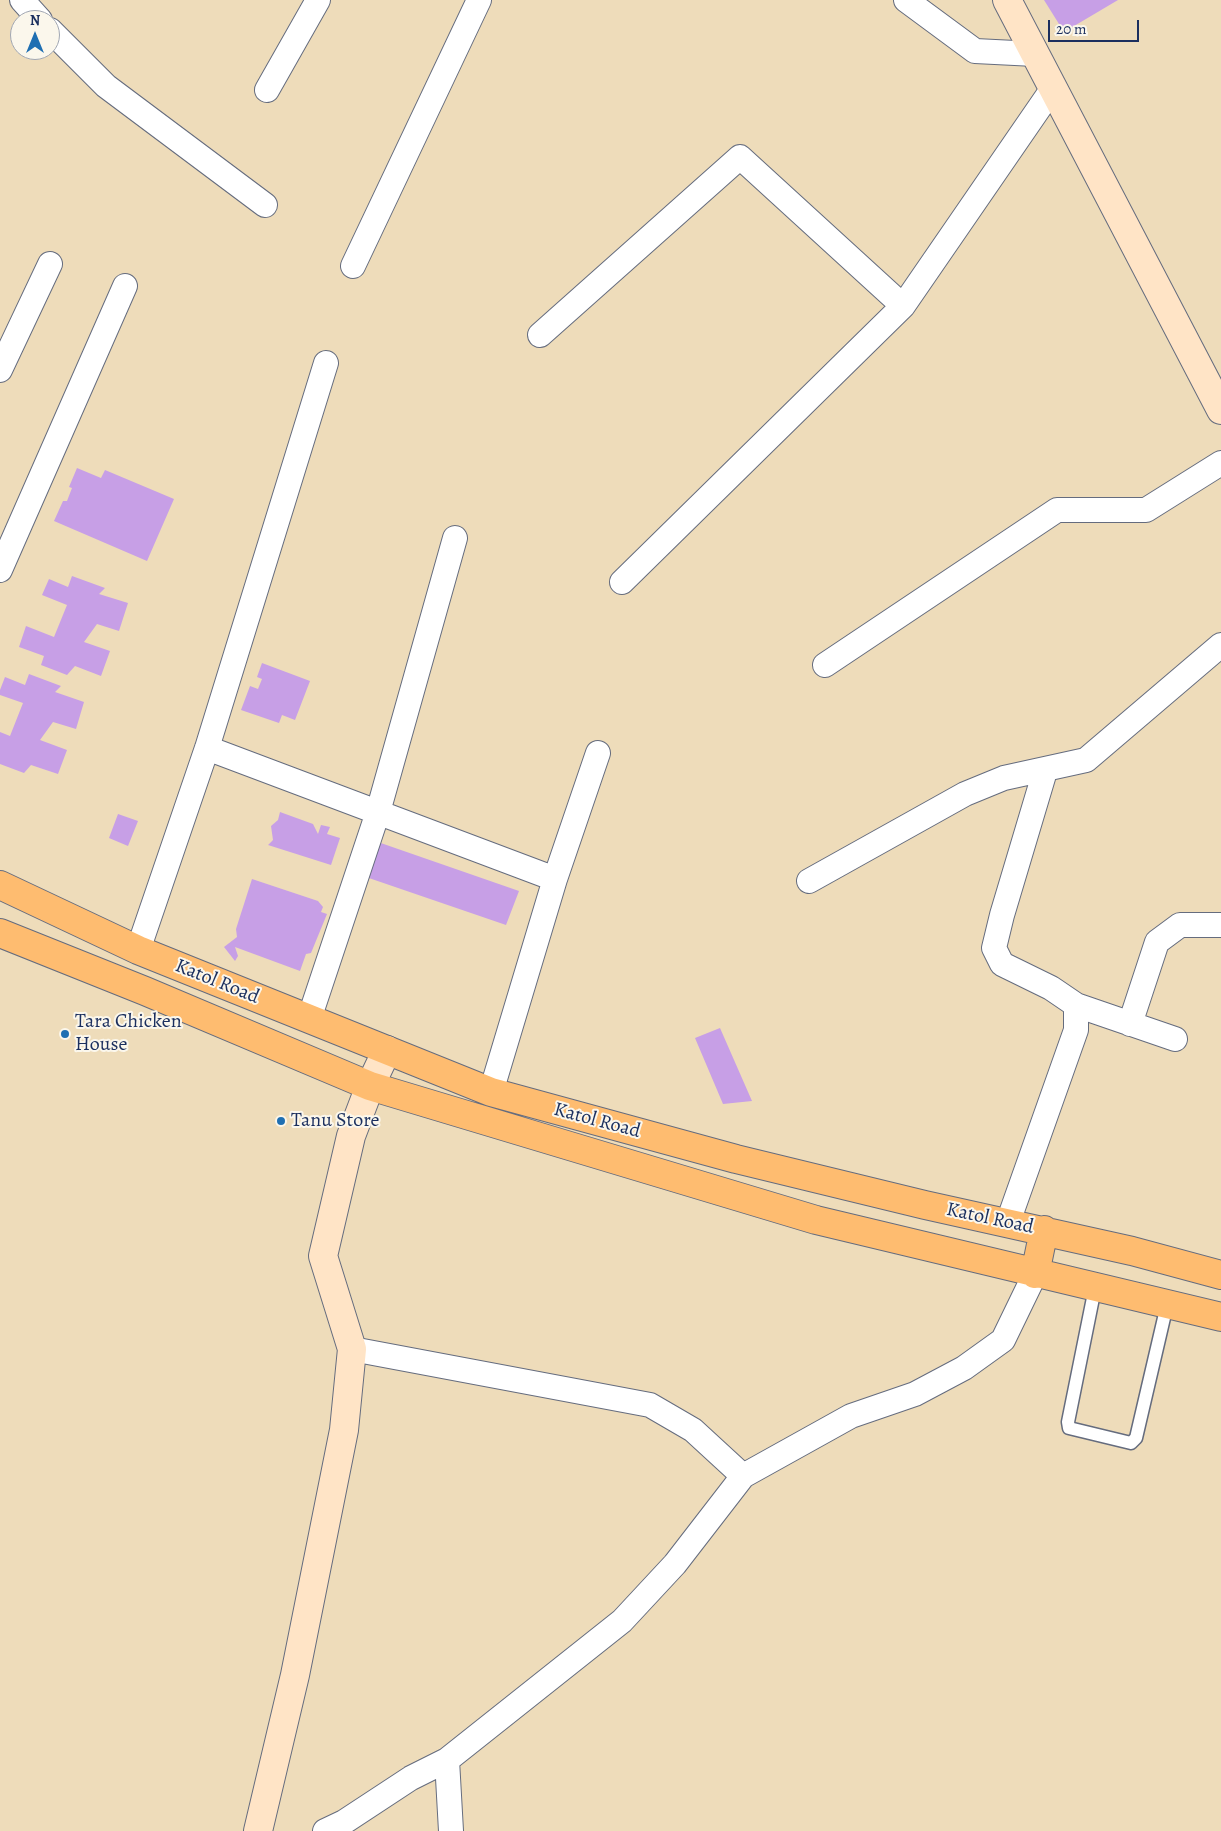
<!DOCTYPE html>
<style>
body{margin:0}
#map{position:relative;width:1221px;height:1831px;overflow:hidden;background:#eedcba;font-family:Alegreya,serif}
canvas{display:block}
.north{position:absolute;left:10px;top:10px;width:50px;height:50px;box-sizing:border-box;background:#fbf7ec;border:1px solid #a1a7b3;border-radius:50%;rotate:0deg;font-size:14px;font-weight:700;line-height:20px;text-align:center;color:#1b2f5e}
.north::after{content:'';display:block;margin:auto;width:18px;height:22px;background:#1f6fb2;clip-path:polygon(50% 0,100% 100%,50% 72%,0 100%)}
.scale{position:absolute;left:1048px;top:20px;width:91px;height:22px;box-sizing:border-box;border:2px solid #1b2f5e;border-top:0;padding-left:6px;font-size:15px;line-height:18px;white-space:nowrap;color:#1b2f5e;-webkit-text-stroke:4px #fbf7ec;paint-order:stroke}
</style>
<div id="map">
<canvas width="1221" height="1831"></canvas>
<div class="north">N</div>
<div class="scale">20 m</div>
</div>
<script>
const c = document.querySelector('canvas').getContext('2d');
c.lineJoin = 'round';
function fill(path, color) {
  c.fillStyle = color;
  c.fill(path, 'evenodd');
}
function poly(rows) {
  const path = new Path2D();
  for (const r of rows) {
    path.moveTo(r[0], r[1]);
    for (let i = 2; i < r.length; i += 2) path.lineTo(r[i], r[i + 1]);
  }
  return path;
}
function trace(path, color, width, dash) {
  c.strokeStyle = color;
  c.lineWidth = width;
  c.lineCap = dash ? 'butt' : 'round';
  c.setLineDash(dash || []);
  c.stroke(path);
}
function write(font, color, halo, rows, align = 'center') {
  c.font = font + ' Alegreya,serif';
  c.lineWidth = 4;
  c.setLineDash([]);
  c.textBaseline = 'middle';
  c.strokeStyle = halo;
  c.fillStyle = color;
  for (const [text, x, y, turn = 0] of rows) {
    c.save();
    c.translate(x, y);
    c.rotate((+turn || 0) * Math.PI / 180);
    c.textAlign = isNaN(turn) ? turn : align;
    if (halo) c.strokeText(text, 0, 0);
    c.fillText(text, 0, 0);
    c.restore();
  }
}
fill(poly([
 [1044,0,1118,0,1064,32],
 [77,468,101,478,105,470,174,499,147,561,54,521,63,501,67,501,72,488,69,487],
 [72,576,105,588,99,594,128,603,119,631,97,624,84,642,110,651,101,676,75,666,67,675,41,665,44,656,19,647,26,626,54,637,67,605,42,595,49,579,68,587],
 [262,663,310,681,295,720,282,715,279,723,241,710,250,686,258,689,262,679,257,677],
 [29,674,61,686,55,692,84,702,76,729,53,722,40,740,67,750,58,774,31,765,24,773,0,764,0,732,10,736,23,703,0,695,0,690,5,677,25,685],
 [280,812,313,824,318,834,321,825,330,827,327,834,340,838,331,865,268,845,273,840,271,826,278,820],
 [118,814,138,821,128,846,109,838],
 [375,841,519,891,506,925,363,876],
 [252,879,318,901,323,907,321,912,327,914,311,953,306,954,300,971,235,947,238,956,235,961,224,947,237,937,236,929],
 [720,1028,752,1101,723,1104,695,1038]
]), '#c79fe6');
const lane = poly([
 [1095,1288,1068,1422,1069,1428,1131,1443,1136,1438,1167,1305]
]);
const street = poly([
 [22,0,40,20],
 [906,0,975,51,1035,54],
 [50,30,106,86,265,205],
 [267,90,318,0],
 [353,266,479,0],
 [540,335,740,157,903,306,1053,88],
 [0,370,50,264],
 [0,570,125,286],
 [622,582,903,306],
 [825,665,1057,510,1146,510,1221,463],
 [207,748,555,879,598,753],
 [809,881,965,794,1004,778,1086,760,1221,645],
 [138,950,207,748,326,363],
 [1076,1005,1175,1039],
 [309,1019,378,812,455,538],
 [1130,1024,1157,942,1180,925,1221,925],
 [491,1092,555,879],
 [1008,1222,1076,1030,1076,1005,1051,988,1002,964,994,948,1002,915,1045,771],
 [352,1349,650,1405,693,1430,743,1476],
 [447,1760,451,1831],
 [325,1831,344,1822,411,1778,447,1760,622,1621,675,1564,743,1476,851,1416,915,1394,964,1368,1003,1340,1035,1274]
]);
const secondary = poly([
 [1007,0,1221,410],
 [258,1831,295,1675,344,1430,352,1349,323,1256,351,1136,370,1086,387,1050]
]);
const primary = poly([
 [0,885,138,950,491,1092,736,1159,925,1205,1132,1251,1221,1275],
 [0,933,145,991,370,1086,816,1220,1221,1317],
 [1035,1274,1044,1230]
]);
trace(lane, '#656c7e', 15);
trace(street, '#656c7e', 26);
trace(secondary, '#656c7e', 30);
trace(primary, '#656c7e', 30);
trace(lane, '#fff', 12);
trace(street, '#fff', 24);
trace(secondary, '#ffe4c6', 28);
trace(primary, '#febc70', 28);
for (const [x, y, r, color] of [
 [65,1034,5,"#1f6fb2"],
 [281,1121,5,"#1f6fb2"]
]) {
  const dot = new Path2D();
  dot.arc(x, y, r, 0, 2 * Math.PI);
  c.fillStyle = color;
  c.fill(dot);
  trace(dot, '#fbf7ec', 2);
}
write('20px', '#1b2f5e', '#fbf7ec', [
 ["Katol Road",217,982,22],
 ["Katol Road",597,1121,15],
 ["Katol Road",990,1219,12]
]);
write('20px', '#1b2f5e', '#fbf7ec', [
 ["Tara Chicken",75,1022],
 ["House",75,1045],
 ["Tanu Store",291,1121]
], 'left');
</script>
